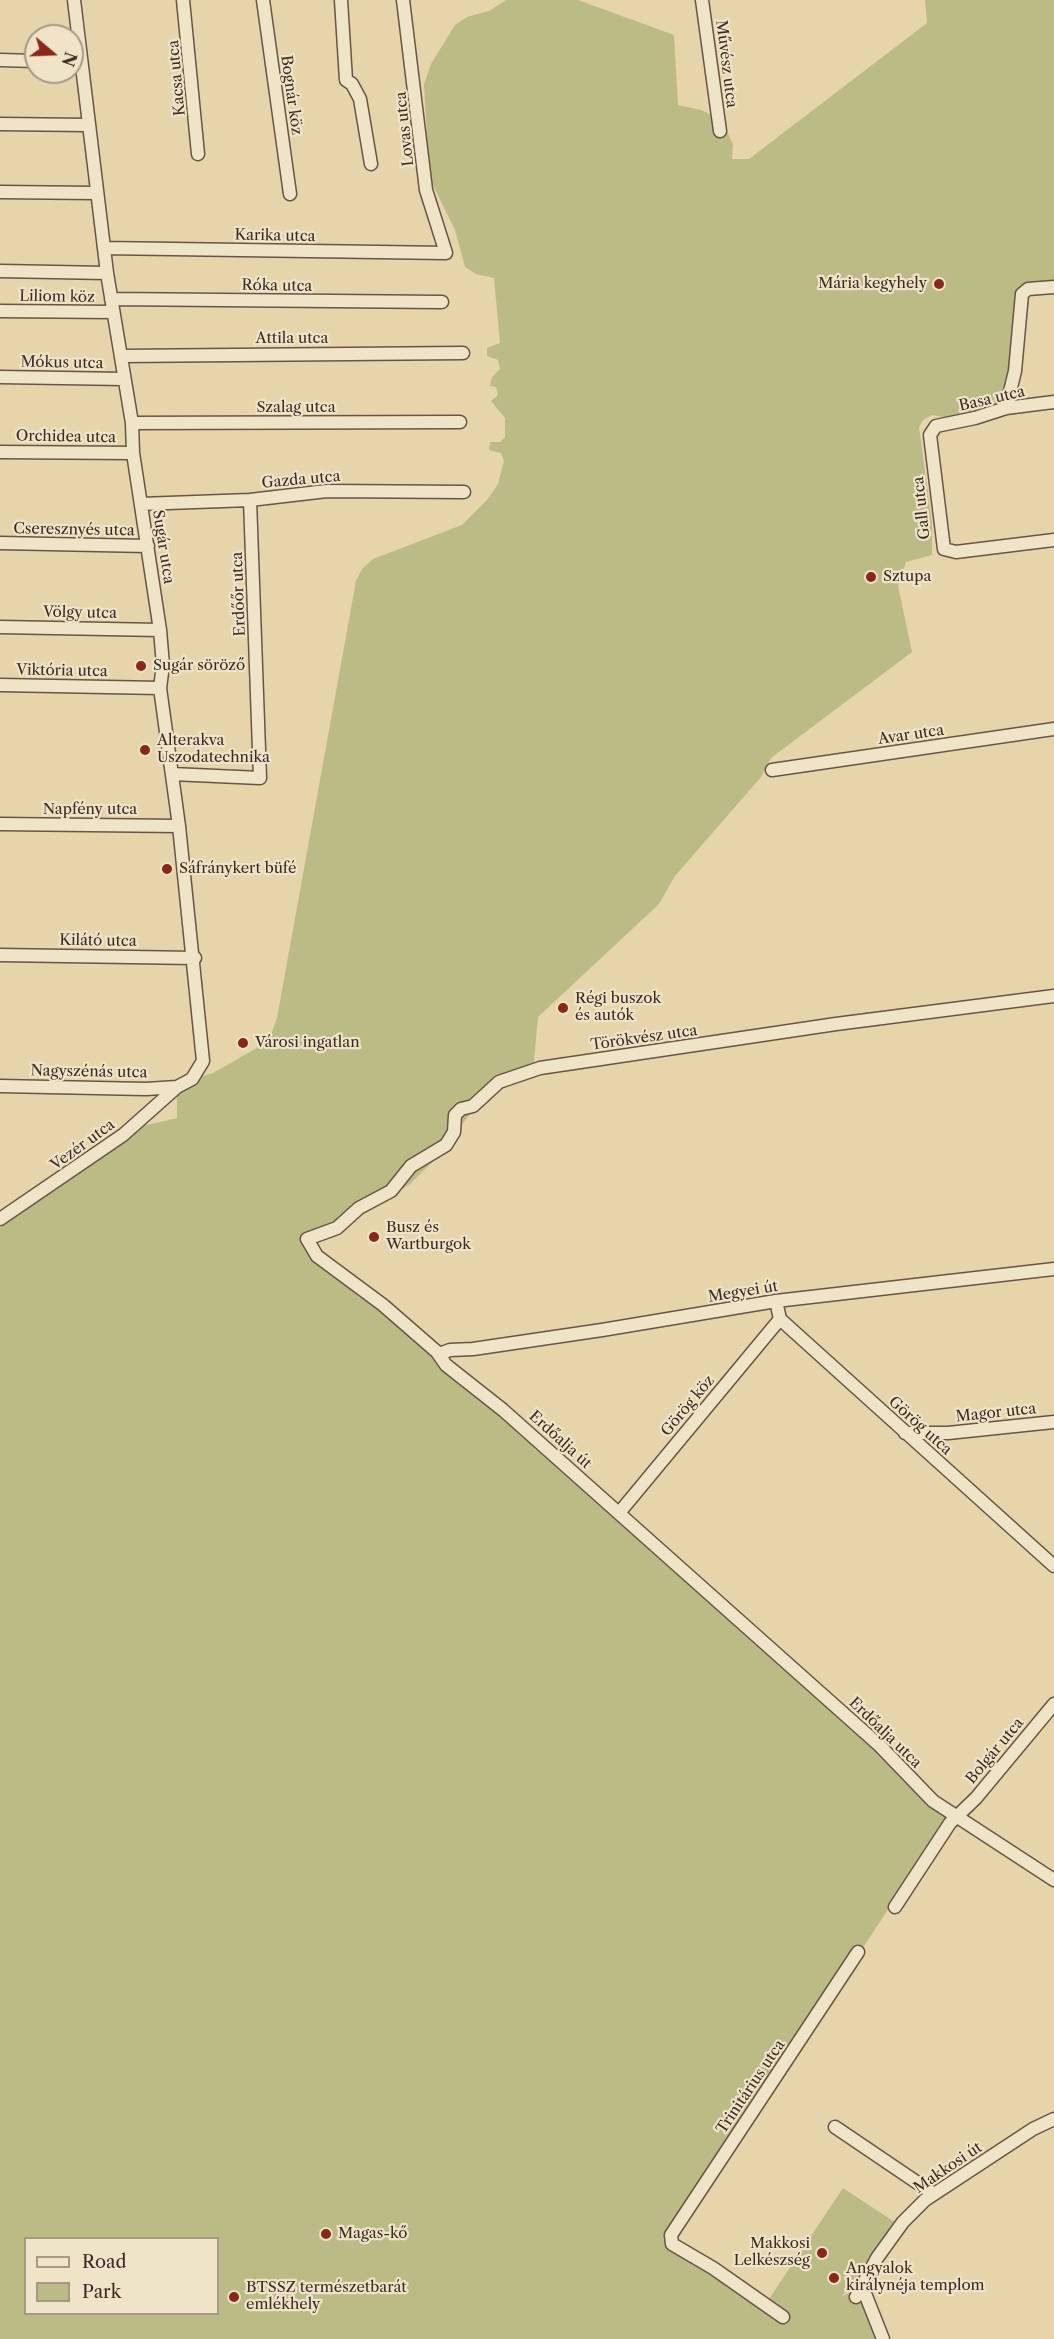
<!DOCTYPE html>
<meta charset="utf-8">
<style>
body{margin:0}
#map{position:relative;width:1054px;height:2339px;overflow:hidden;background:#e6d4ab;font-family:"Libre Caslon Text",serif}
canvas{display:block}
.legend{position:absolute;left:24px;top:2237px;width:195px;height:78px;box-sizing:border-box;background:#efe3c8;border:2px solid #a89986;margin:0;padding:8px 10px;list-style:none;font-size:18px;color:#3e2b22}
.legend li{display:flex;align-items:center;gap:12px;height:30px}
.legend b{width:30px;border:2px solid #a89986}
.north{position:absolute;left:24px;top:24px;width:60px;height:60px;box-sizing:border-box;background:#efe3c8;border:2px solid #a89986;border-radius:50%;rotate:109deg;font-size:16px;font-weight:700;line-height:24px;text-align:center;color:#3e2b22}
.north::after{content:'';display:block;margin:auto;width:21px;height:27px;background:#8f2418;clip-path:polygon(50% 0,100% 100%,50% 72%,0 100%)}
</style>
<div id="map">
<canvas width="1054" height="2339"></canvas>
<ul class="legend">
<li><b style="height:8px;background:#efe3c8"></b>Road</li>
<li><b style="height:16px;background:#bbbb85"></b>Park</li>
</ul>
<div class="north">N</div>
</div>
<script>
const c = document.querySelector('canvas').getContext('2d');
c.lineJoin = 'round';
function fill(path, color) {
  c.fillStyle = color;
  c.fill(path, 'evenodd');
}
function poly(rows) {
  const path = new Path2D();
  for (const r of rows) {
    path.moveTo(r[0], r[1]);
    for (let i = 2; i < r.length; i += 2) path.lineTo(r[i], r[i + 1]);
  }
  return path;
}
function trace(path, color, width, dash) {
  c.strokeStyle = color;
  c.lineWidth = width;
  c.lineCap = dash ? 'butt' : 'round';
  c.setLineDash(dash || []);
  c.stroke(path);
}
function write(font, color, halo, rows, align = 'center') {
  c.font = font + ' "Libre Caslon Text",serif';
  c.lineWidth = 4.5;
  c.setLineDash([]);
  c.textBaseline = 'middle';
  c.strokeStyle = halo;
  c.fillStyle = color;
  for (const [text, x, y, turn = 0] of rows) {
    c.save();
    c.translate(x, y);
    c.rotate((+turn || 0) * Math.PI / 180);
    c.textAlign = isNaN(turn) ? turn : align;
    if (halo) c.strokeText(text, 0, 0);
    c.fillText(text, 0, 0);
    c.restore();
  }
}
fill(poly([
 [506,0,578,0,674,35,678,105,701,110,722,120,733,145,732,159,749,159,927,23,925,0,1054,0,1054,284,1028,286,1003,404,949,418,932,415,923,420,919,427,932,523,932,555,906,562,898,586,912,652,771,758,761,777,675,876,659,904,538,1017,533,1072,483,1096,441,1153,410,1184,364,1214,307,1239,336,1269,951,1814,673,2236,767,2302,843,2188,896,2223,862,2273,841,2297,858,2288,881,2339,0,2339,0,1228,139,1127,177,1118,177,1087,192,1079,213,1073,269,1041,277,1018,356,581,362,569,373,559,462,525,488,499,498,484,504,461,501,453,489,450,490,442,500,442,505,437,505,418,491,401,498,395,496,387,490,386,492,377,500,369,498,360,487,356,487,348,500,343,494,278,476,274,465,267,455,230,429,177,424,84,431,64,455,25,467,17,489,11],
 [26,2238,218,2238,218,2314,26,2314]
]), '#bbbb85');
const minor = poly([
 [183,0,198,154],
 [263,0,290,194],
 [341,0,346,80,352,84,360,99,371,164],
 [702,0,720,131],
 [0,60,36,61],
 [0,124,87,125],
 [0,192,96,193],
 [104,248,446,253,426,190,403,0],
 [0,271,107,273],
 [111,299,442,302],
 [0,311,113,312],
 [121,356,463,353],
 [0,377,124,379],
 [1054,402,1006,408,975,418,936,426,930,435,944,549,956,552,1054,540],
 [1006,408,1015,371,1022,294,1028,289,1054,287],
 [132,423,460,422],
 [0,452,133,453],
 [141,504,250,500,327,491,464,492],
 [0,543,148,546],
 [0,627,160,630],
 [0,685,160,688],
 [772,770,1054,729],
 [172,774,260,778,250,500],
 [0,824,179,826],
 [0,955,195,958],
 [1054,996,836,1024,540,1068,499,1082,473,1106,461,1109,455,1115,454,1132,446,1145,411,1166,391,1191,359,1208,337,1228,307,1239,317,1256,383,1305,437,1352,446,1365,503,1410,880,1746,933,1801,1054,1880],
 [0,1086,146,1089,177,1087],
 [0,1219,123,1135,177,1087,192,1079,203,1061,179,826,160,688,163,665,160,630,133,453,132,423,107,273,74,0],
 [776,1301,780,1319,1054,1566],
 [439,1354,450,1350,473,1349,602,1330,776,1301,1054,1269],
 [905,1433,948,1433,1054,1422],
 [619,1513,780,1319],
 [895,1907,950,1823,976,1798,1054,1704],
 [835,2127,934,2194],
 [860,2291,866,2296,883,2339],
 [856,2297,877,2258,903,2222,925,2200,1033,2129,1054,2119],
 [783,2317,713,2268,672,2244,671,2235,858,1952]
]);
trace(minor, '#685544', 15);
trace(minor, '#efe3c8', 12);
for (const [x, y, r, color] of [
 [939,284,6,"#8f2418"],
 [871,577,6,"#8f2418"],
 [141,666,6,"#8f2418"],
 [145,750,6,"#8f2418"],
 [167,869,6,"#8f2418"],
 [563,1008,6,"#8f2418"],
 [243,1043,6,"#8f2418"],
 [374,1237,6,"#8f2418"],
 [326,2234,6,"#8f2418"],
 [822,2253,6,"#8f2418"],
 [834,2278,6,"#8f2418"],
 [234,2297,6,"#8f2418"]
]) {
  const dot = new Path2D();
  dot.arc(x, y, r, 0, 2 * Math.PI);
  c.fillStyle = color;
  c.fill(dot);
  trace(dot, '#efe3c8', 2);
}
write('15px', '#3e2b22', '#efe3c8', [
 ["Művész utca",726,64,83],
 ["Kacsa utca",177,78,-95],
 ["Bognár köz",291,95,82],
 ["Lovas utca",405,129,-96],
 ["Karika utca",275,236,1],
 ["Róka utca",277,286,1],
 ["Liliom köz",57,297,1],
 ["Attila utca",292,339],
 ["Mókus utca",62,363,1],
 ["Basa utca",992,399,-13],
 ["Szalag utca",296,408],
 ["Orchidea utca",66,437,1],
 ["Gazda utca",301,480,-5],
 ["Gall utca",922,508,-96],
 ["Cseresznyés utca",74,530,1],
 ["Sugár utca",163,547,81],
 ["Erdőőr utca",239,594,-92],
 ["Völgy utca",80,613,1],
 ["Viktória utca",62,671,1],
 ["Avar utca",911,735,-8],
 ["Napfény utca",90,810],
 ["Kilátó utca",98,941,1],
 ["Törökvész utca",644,1038,-8],
 ["Nagyszénás utca",89,1072,1],
 ["Vezér utca",83,1145,-36],
 ["Megyei út",743,1292,-9],
 ["Görög köz",688,1406,-50],
 ["Magor utca",996,1413,-6],
 ["Görög utca",920,1426,42],
 ["Erdőalja út",560,1440,42],
 ["Erdőalja utca",885,1733,44],
 ["Bolgár utca",995,1751,-50],
 ["Trinitárius utca",751,2087,-56],
 ["Makkosi út",948,2168,-34]
]);
write('15px', '#3e2b22', '#efe3c8', [
 ["Mária kegyhely",927,284,"right"],
 ["Sztupa",883,577],
 ["Sugár söröző",153,666],
 ["Alterakva",157,741],
 ["Uszodatechnika",157,758],
 ["Sáfránykert büfé",179,869],
 ["Régi buszok",575,999],
 ["és autók",575,1016],
 ["Városi ingatlan",255,1043],
 ["Busz és",386,1228],
 ["Wartburgok",386,1245],
 ["Magas-kő",338,2234],
 ["Makkosi",810,2244,"right"],
 ["Lelkészség",810,2261,"right"],
 ["Angyalok",846,2269],
 ["királynéja templom",846,2286],
 ["BTSSZ természetbarát",246,2288],
 ["emlékhely",246,2305]
], 'left');
</script>
